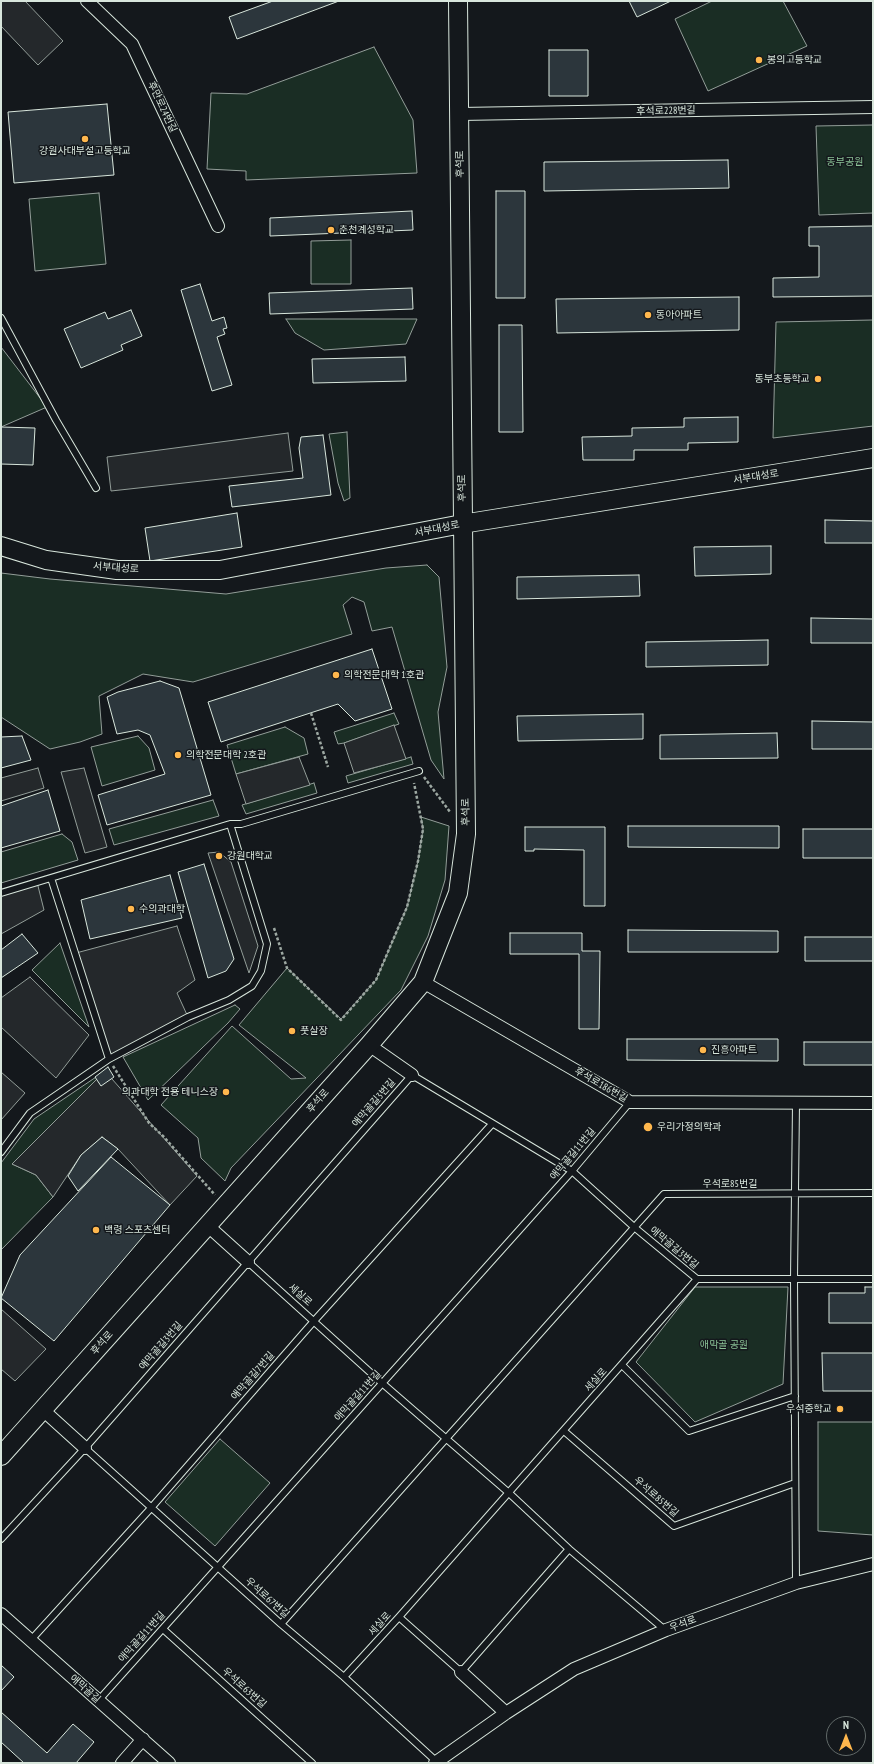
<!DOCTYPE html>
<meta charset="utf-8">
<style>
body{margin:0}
#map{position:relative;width:874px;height:1764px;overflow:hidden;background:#14181c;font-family:"PT Sans Narrow",sans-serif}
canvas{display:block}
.frame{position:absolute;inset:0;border:2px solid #d8e6dc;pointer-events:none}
.north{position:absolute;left:826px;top:1716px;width:40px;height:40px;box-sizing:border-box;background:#14181c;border:1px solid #626a69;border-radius:50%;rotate:0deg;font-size:11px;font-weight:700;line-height:16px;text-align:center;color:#d8e6dc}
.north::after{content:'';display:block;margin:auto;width:14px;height:18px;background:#ffb74d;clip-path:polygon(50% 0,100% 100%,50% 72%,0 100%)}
</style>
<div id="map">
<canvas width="874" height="1764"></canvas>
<div class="frame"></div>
<div class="north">N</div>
</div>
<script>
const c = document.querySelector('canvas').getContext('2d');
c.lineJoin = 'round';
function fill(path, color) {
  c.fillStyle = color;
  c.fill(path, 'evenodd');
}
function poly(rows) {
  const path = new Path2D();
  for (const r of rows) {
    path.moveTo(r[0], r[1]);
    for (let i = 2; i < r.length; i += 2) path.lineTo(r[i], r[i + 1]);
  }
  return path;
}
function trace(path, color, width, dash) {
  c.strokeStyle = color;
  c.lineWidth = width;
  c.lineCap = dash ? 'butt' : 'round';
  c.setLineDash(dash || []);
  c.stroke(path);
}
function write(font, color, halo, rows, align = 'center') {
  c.font = font + ' "PT Sans Narrow","Noto Sans KR",sans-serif';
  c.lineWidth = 3;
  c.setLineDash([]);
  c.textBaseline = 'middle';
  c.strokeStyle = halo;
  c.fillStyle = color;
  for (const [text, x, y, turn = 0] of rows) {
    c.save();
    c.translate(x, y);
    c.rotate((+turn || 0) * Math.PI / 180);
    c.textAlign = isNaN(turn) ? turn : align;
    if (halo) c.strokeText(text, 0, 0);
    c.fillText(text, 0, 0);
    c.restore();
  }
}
const green = poly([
 [712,1,783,1,807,46,708,91,675,19,712,1],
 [374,47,413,120,417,173,246,180,246,171,207,169,211,93,247,94,374,47],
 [873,125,873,213,819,215,816,126,873,125],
 [99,193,106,264,35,271,29,199,99,193],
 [351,240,351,284,311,284,311,241,351,240],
 [286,319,417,319,406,344,324,350,295,333,286,319],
 [873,320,873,426,773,438,776,322,873,320],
 [1,347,47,407,1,427,1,347],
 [347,432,350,498,344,501,338,483,329,434,347,432],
 [427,565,439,577,447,667,438,712,444,779,431,760,392,627,372,631,364,602,352,597,343,605,352,634,193,682,143,674,99,696,102,734,80,742,50,749,1,717,1,573,50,579,226,594,386,568,427,565],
 [394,713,399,724,344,743,338,744,334,732,394,713],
 [285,727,304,738,308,754,236,774,227,745,285,727],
 [138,736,149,748,155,770,102,786,91,747,138,736],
 [411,757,413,764,348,783,346,776,411,757],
 [314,783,317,793,246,814,242,805,314,783],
 [213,800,219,816,114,845,109,829,213,800],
 [421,817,449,826,445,880,428,936,401,990,231,1168,225,1181,201,1158,198,1138,161,1105,232,1026,291,1079,306,1078,239,1025,287,968,341,1019,376,980,407,907,418,861,423,829,421,817],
 [62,834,72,842,78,860,1,883,1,852,62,834],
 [60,943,89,1027,32,970,60,943],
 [235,1005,240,1009,228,1023,148,1100,123,1057,235,1005],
 [105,1071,12,1164,36,1175,53,1197,1,1250,1,1163,34,1119,105,1071],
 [695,1287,788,1287,783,1384,695,1422,636,1362,695,1287],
 [818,1422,873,1422,873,1535,818,1531,818,1422],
 [220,1439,270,1483,215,1546,165,1502,220,1439]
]);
fill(green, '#1a2d24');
trace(green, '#939e99', 1);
const parking = poly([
 [1,1,25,1,63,41,38,65,1,26,1,1],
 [288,433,293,471,111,491,107,457,288,433],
 [394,725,406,759,354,773,344,743,394,725],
 [299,757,310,785,246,804,236,774,299,757],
 [38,768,44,788,1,801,1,778,38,768],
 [84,768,107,847,85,853,61,772,84,768],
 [219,852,231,862,258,946,249,973,208,853,219,852],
 [37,882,44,910,1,934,1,893,37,882],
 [177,926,195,980,177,993,188,1017,109,1059,76,953,177,926],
 [30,977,89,1035,56,1078,1,1027,1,998,30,977],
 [105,1071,197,1176,170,1205,118,1149,102,1137,81,1155,53,1197,36,1175,12,1164,105,1071],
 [1,1072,25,1093,1,1120,1,1072],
 [1,1309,46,1349,15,1381,1,1369,1,1309]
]);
fill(parking, '#24282b');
trace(parking, '#939e99', 1);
const building = poly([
 [273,1,339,1,237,39,229,17,273,1],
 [629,1,671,1,637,17,629,1],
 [549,50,588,50,588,96,549,96,549,50],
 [107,104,114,175,14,183,8,112,107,104],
 [728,160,729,188,544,191,544,162,728,160],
 [496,191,525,191,525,298,496,298,496,191],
 [412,211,413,230,270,236,270,218,412,211],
 [873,226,873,296,773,297,773,278,819,277,819,246,809,246,809,227,873,226],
 [200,284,212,321,224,317,227,328,223,329,225,334,217,337,232,385,212,391,181,290,200,284],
 [412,288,413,309,270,314,269,293,412,288],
 [739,297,739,330,557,333,556,299,739,297],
 [131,310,142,336,121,345,123,350,81,368,64,329,105,312,108,319,131,310],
 [499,325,522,325,523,432,499,432,499,325],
 [405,357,406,381,313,383,312,359,405,357],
 [738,417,738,442,688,443,688,450,634,450,634,460,583,460,582,437,632,436,632,428,684,427,684,418,738,417],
 [1,427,35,428,33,465,1,464,1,427],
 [323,435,331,495,232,507,229,486,303,478,299,448,301,437,323,435],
 [237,513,242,547,150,561,145,528,237,513],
 [825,520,873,521,873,543,825,543,825,520],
 [771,546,771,574,695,576,694,547,771,546],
 [639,575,640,596,517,599,517,577,639,575],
 [811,618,873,619,873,643,811,643,811,618],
 [768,640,768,665,646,667,646,642,768,640],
 [372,649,392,709,355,721,338,704,221,742,208,702,372,649],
 [160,681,179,688,211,795,107,825,98,795,165,774,150,735,138,730,117,734,107,697,118,692,160,681],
 [643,714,643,739,518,741,517,716,643,714],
 [812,721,873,722,873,749,812,749,812,721],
 [777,733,778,758,660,759,660,735,777,733],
 [22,736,31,760,1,768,1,737,22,736],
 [48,790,60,831,1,848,1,806,48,790],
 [628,826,779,826,779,848,628,847,628,826],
 [525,827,605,827,605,906,584,906,584,850,534,849,534,851,525,851,525,827],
 [803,829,873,829,873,858,803,858,803,829],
 [204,864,234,959,226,971,208,978,178,872,204,864],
 [170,875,182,918,90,939,81,900,170,875],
 [628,930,778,931,778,952,628,952,628,930],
 [510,933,582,933,582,951,600,951,599,1029,579,1029,579,954,510,954,510,933],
 [22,934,38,953,1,978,1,950,22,934],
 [805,937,873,937,873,961,805,961,805,937],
 [627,1039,778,1039,778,1061,627,1060,627,1039],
 [804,1042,873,1042,873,1065,804,1065,804,1042],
 [108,1067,114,1077,101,1086,95,1077,108,1067],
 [102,1137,118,1149,78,1191,68,1176,81,1155,102,1137],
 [111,1157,170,1205,54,1341,1,1298,20,1255,111,1157],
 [865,1287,873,1287,873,1323,829,1323,829,1293,865,1293,865,1287],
 [822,1353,873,1353,873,1391,823,1391,822,1353],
 [1,1665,14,1677,1,1691,1,1665],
 [1,1712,47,1753,73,1724,94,1742,76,1763,24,1763,1,1742,1,1712]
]);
fill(building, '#2c363c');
trace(building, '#d8e6dc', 1);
const lane = poly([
 [1,318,56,420,96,488],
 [1,893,230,824,241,824,419,771],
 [109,1059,188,1017,229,1000,252,986,261,971,267,944,230,824],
 [796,1103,794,1279,796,1583],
 [1,1152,30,1113,109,1059,51,878],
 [248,1262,382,1383,509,1493,569,1549,665,1630],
 [622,1365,689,1431,795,1396],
 [564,1431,674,1526,795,1483],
 [85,1448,281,1624,344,1677,437,1762],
 [1,1539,85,1448,412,1075,572,1171,634,1227,697,1279,873,1279],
 [399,1617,461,1672,569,1549],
 [281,1624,664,1194,873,1193],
 [163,1629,312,1763],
 [30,1641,151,1508,314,1321,492,1124],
 [344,1677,399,1617,697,1279],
 [98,1701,572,1171,630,1102]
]);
const street = poly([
 [87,1,132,44,218,226],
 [460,114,873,107],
 [423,982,630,1102,873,1103],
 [369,1045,412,1075],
 [207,1225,248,1262],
 [43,1410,85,1448],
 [1,1614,169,1763],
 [461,1672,506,1713],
 [122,1763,143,1739],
 [435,1763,506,1713,574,1669,666,1630,796,1583,873,1564]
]);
const secondary = poly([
 [1,546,46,560,117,570,220,570,462,524,873,458],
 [1,1456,369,1045,423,982,458,893,466,834,458,1]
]);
trace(lane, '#d8e6dc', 8);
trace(street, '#d8e6dc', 14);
trace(secondary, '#d8e6dc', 20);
trace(poly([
 [311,713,328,767],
 [424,777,450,812],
 [274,928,287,968,341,1020,376,980,407,907,418,861,423,829,414,783],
 [113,1066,149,1123,164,1137,215,1195]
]), '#9da8a2', 2.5, [3, 2]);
trace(lane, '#14181c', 6);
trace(street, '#14181c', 12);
trace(secondary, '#14181c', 18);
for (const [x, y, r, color] of [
 [759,60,4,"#ffb74d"],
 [85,139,4,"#ffb74d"],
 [331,230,4,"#ffb74d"],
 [648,315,4,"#ffb74d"],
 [818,379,4,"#ffb74d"],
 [336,675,4,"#ffb74d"],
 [178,755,4,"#ffb74d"],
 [219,856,4,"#ffb74d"],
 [131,909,4,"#ffb74d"],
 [292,1031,4,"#ffb74d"],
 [703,1050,4,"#ffb74d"],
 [226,1092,4,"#ffb74d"],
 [648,1127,5,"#ffb74d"],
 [96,1230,4,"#ffb74d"],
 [840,1409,4,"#ffb74d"]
]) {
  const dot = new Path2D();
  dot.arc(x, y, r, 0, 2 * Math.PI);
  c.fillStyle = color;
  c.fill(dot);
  trace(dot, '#14181c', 1.5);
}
write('10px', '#d8e6dc', '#14181c', [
 ["봉의고등학교",767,60],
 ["강원사대부설고등학교",85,151,"center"],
 ["춘천계성학교",339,230],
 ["동아아파트",656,315],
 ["동부초등학교",810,379,"right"],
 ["의학전문대학 1호관",344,675],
 ["의학전문대학 2호관",186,755],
 ["강원대학교",227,856],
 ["수의과대학",139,909],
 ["풋살장",300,1031],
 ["진흥아파트",711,1050],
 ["의과대학 전용 테니스장",218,1092,"right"],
 ["우리가정의학과",657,1127],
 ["백령 스포츠센터",104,1230],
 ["우석중학교",832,1409,"right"]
], 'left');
write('10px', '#d8e6dc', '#14181c', [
 ["후만로24번길",162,107,65],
 ["후석로228번길",666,111,-1],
 ["후석로",460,164,-90],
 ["서부대성로",756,477,-9],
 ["후석로",462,488,-90],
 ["서부대성로",437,529,-11],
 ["서부대성로",116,568,4],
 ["후석로",466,812,-91],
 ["후석로186번길",601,1085,30],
 ["후석로",318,1101,-48],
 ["애막골길3번길",374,1103,-49],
 ["애막골길11번길",573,1154,-50],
 ["우석로85번길",730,1184],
 ["애막골길3번길",674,1248,40],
 ["세실로",300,1295,42],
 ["후석로",102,1343,-48],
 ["애막골길3번길",161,1346,-49],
 ["애막골길7번길",253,1376,-49],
 ["세실로",596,1380,-48],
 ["애막골길11번길",358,1396,-48],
 ["우석로85번길",656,1497,41],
 ["우석로67번길",267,1598,42],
 ["세실로",380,1624,-48],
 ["우석로",683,1624,-20],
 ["애막골길11번길",142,1637,-48],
 ["우석로63번길",244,1688,42],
 ["애막골길",85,1689,41]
]);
write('10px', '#8ac095', '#14181c', [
 ["동부공원",845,162],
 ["애막골 공원",724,1345]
]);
</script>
